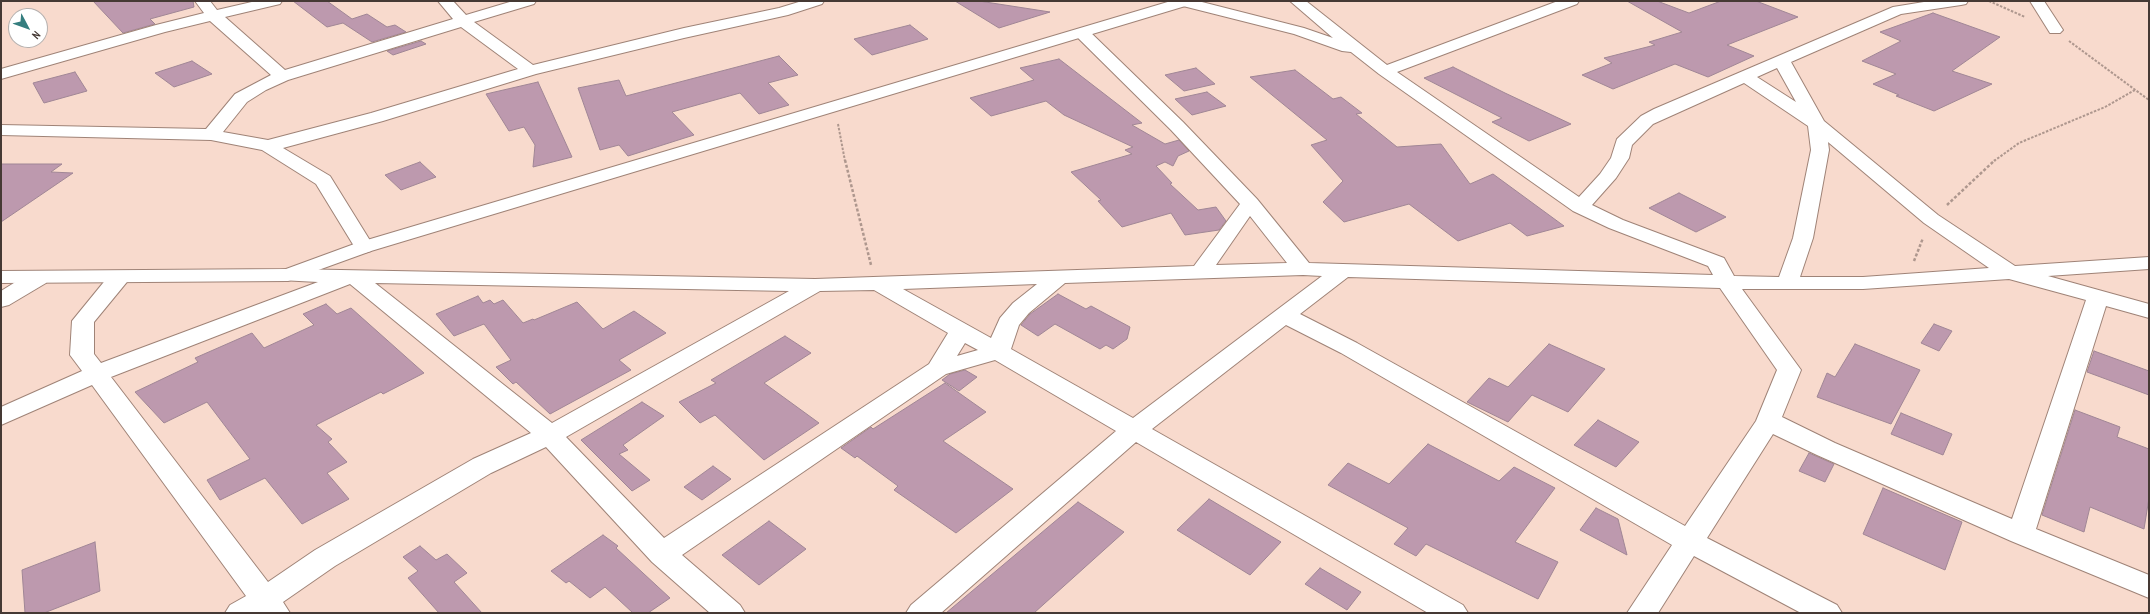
<!DOCTYPE html>
<style>
body{margin:0}
#map{position:relative;width:2150px;height:614px;overflow:hidden;background:#f8dacd;font-family:"PT Sans Narrow",sans-serif}
canvas{display:block}
.frame{position:absolute;inset:0;border:2px solid #453934;pointer-events:none}
.north{position:absolute;left:8px;top:8px;width:40px;height:40px;box-sizing:border-box;background:#fff;border:1px solid #b5b0ae;border-radius:50%;rotate:131deg;font-size:11px;font-weight:700;line-height:16px;text-align:center;color:#453934}
.north::after{content:'';display:block;margin:auto;width:14px;height:18px;background:#357e7f;clip-path:polygon(50% 0,100% 100%,50% 72%,0 100%)}
</style>
<div id="map">
<canvas width="2150" height="614"></canvas>
<div class="frame"></div>
<div class="north">N</div>
</div>
<script>
const c = document.querySelector('canvas').getContext('2d');
c.lineJoin = 'round';
function fill(path, color) {
  c.fillStyle = color;
  c.fill(path, 'evenodd');
}
function poly(rows) {
  const path = new Path2D();
  for (const r of rows) {
    path.moveTo(r[0], r[1]);
    for (let i = 2; i < r.length; i += 2) path.lineTo(r[i], r[i + 1]);
  }
  return path;
}
function trace(path, color, width, dash) {
  c.strokeStyle = color;
  c.lineWidth = width;
  c.lineCap = dash ? 'butt' : 'round';
  c.setLineDash(dash || []);
  c.stroke(path);
}
const building = poly([
 [93,1,193,1,194,7,150,19,155,24,123,33,93,1],
 [293,1,327,1,352,19,367,14,387,27,395,25,406,32,372,42,343,23,327,27,293,1],
 [955,1,979,1,1050,12,999,28,955,1],
 [1627,1,1657,1,1689,13,1721,1,1756,1,1798,17,1727,45,1754,56,1708,77,1675,64,1613,89,1582,75,1612,63,1604,58,1655,45,1649,42,1682,32,1627,1],
 [1933,13,2000,37,1952,71,1992,84,1934,111,1896,96,1899,95,1873,84,1896,74,1862,61,1901,41,1880,32,1933,13],
 [910,25,928,39,872,55,854,39,910,25],
 [421,41,426,44,393,55,387,51,421,41],
 [779,56,798,75,768,83,789,105,759,114,740,93,672,112,694,135,628,156,619,145,600,150,578,88,619,80,626,96,779,56],
 [1059,59,1142,123,1132,125,1165,144,1179,140,1189,151,1178,156,1173,166,1165,162,1156,166,1172,183,1170,184,1198,210,1216,207,1226,221,1219,230,1185,235,1171,213,1122,227,1098,201,1101,200,1071,172,1132,154,1125,150,1133,147,1064,115,1046,101,991,116,970,98,1034,80,1020,68,1059,59],
 [192,61,212,74,174,87,155,73,192,61],
 [1453,67,1505,93,1571,124,1529,141,1492,122,1502,118,1424,78,1453,67],
 [1196,68,1215,84,1184,91,1165,75,1196,68],
 [1295,70,1333,99,1341,97,1362,113,1356,114,1397,147,1441,144,1470,184,1493,174,1564,226,1527,236,1510,223,1458,241,1409,204,1344,222,1323,202,1343,181,1311,145,1327,140,1250,77,1295,70],
 [75,72,87,91,44,103,33,83,75,72],
 [538,82,572,157,533,167,535,145,524,127,509,131,486,94,538,82],
 [1207,92,1226,106,1192,115,1175,99,1207,92],
 [420,162,436,177,401,190,385,175,420,162],
 [1,164,62,164,51,172,73,173,1,222,1,164],
 [1679,193,1726,217,1696,232,1649,208,1679,193],
 [1058,294,1086,309,1091,306,1130,327,1127,339,1113,349,1106,345,1100,349,1055,324,1038,336,1021,325,1030,314,1058,294],
 [478,296,483,303,490,300,494,304,503,300,523,323,533,319,534,320,577,302,603,329,634,311,666,333,619,360,631,370,550,414,516,382,513,384,496,367,511,360,484,324,454,336,436,314,478,296],
 [326,304,337,314,351,308,424,373,383,394,381,392,316,425,332,439,328,442,347,462,327,473,349,499,302,524,265,478,220,500,207,480,250,459,207,402,164,423,135,392,198,362,195,358,252,333,264,348,314,325,303,314,326,304],
 [1934,324,1952,331,1939,351,1921,343,1934,324],
 [785,336,811,353,764,383,819,423,764,460,715,415,700,423,679,402,716,383,711,380,785,336],
 [1549,344,1605,369,1568,412,1532,395,1508,422,1467,402,1489,378,1508,387,1549,344],
 [1855,344,1920,370,1891,424,1817,397,1827,373,1835,377,1855,344],
 [2094,351,2149,371,2149,395,2087,372,2094,351],
 [965,370,977,377,959,391,942,380,950,374,965,370],
 [945,383,986,412,943,441,1013,489,956,533,894,490,898,486,857,456,855,458,841,448,871,427,873,429,945,383],
 [642,402,664,416,623,445,628,450,619,454,650,480,632,491,581,440,642,402],
 [2075,410,2120,427,2117,437,2149,449,2149,498,2144,529,2090,507,2084,532,2042,515,2075,410],
 [1901,413,1952,434,1943,455,1891,434,1901,413],
 [1598,420,1639,442,1616,467,1574,445,1598,420],
 [1428,444,1499,481,1514,467,1555,488,1515,542,1558,562,1538,599,1426,544,1416,556,1394,544,1408,528,1328,485,1348,463,1389,484,1428,444],
 [1809,453,1834,464,1825,482,1799,471,1809,453],
 [713,466,731,479,702,500,684,487,713,466],
 [1883,488,1962,522,1945,570,1863,534,1883,488],
 [1209,499,1281,542,1250,575,1177,530,1209,499],
 [1078,502,1124,532,1034,613,946,613,1078,502],
 [1596,508,1618,519,1627,555,1580,530,1596,508],
 [769,521,806,549,759,585,722,555,769,521],
 [603,535,618,546,616,548,670,598,648,613,633,613,605,587,590,598,569,581,566,583,551,571,603,535],
 [95,542,100,591,44,613,25,613,22,570,95,542],
 [420,546,436,560,447,554,467,573,454,582,482,613,439,613,408,578,418,571,403,557,420,546],
 [1320,568,1361,592,1347,610,1305,584,1320,568]
]);
fill(building, '#bd99ae');
trace(building, '#a08695', 1);
const minor = poly([
 [195,1,210,1,217,10,256,1,282,1,280,4,225,17,285,70,453,19,438,1,453,1,466,15,513,1,536,1,534,4,474,22,533,65,684,28,779,8,802,1,824,1,822,4,788,15,684,38,536,74,383,121,283,148,330,176,374,247,371,251,364,253,357,251,316,184,262,150,211,140,1,135,1,125,206,129,235,94,271,75,210,21,165,32,1,79,1,69,156,25,204,13,195,1],
 [461,27,518,69,371,113,268,140,223,132,247,102,266,90,288,80,461,27],
 [1177,1,1198,1,1304,28,1333,38,1290,1,1306,1,1387,65,1558,1,1579,1,1577,4,1397,72,1579,197,1600,174,1611,158,1617,139,1641,116,1654,109,1893,7,1930,1,1968,1,1966,4,1961,5,1901,14,1791,62,1824,121,1938,215,2015,266,2149,257,2149,269,2048,276,2149,304,2149,318,2106,306,2036,529,2149,575,2149,598,2011,541,1817,455,1773,434,1707,538,1837,605,1842,613,1801,613,1694,556,1658,613,1627,613,1672,545,1341,353,1286,325,1152,429,1463,605,1468,613,1428,613,1136,442,941,613,906,613,911,605,1116,431,995,360,946,374,682,555,740,605,745,613,710,613,652,562,546,447,491,473,335,566,283,602,290,613,225,613,230,605,246,596,92,385,1,425,1,407,82,371,70,355,72,321,112,272,120,271,128,272,131,277,94,322,94,354,101,363,318,282,280,280,277,275,280,270,288,269,815,279,1194,266,1240,204,1171,130,1076,36,1074,33,1076,30,1082,28,1088,30,1183,122,1257,199,1309,263,1713,275,1708,266,1609,228,1573,211,1379,74,1351,52,1342,51,1294,34,1179,5,1177,1],
 [1777,68,1796,102,1757,77,1777,68],
 [1744,83,1808,126,1811,150,1793,238,1779,277,1734,276,1724,258,1623,220,1592,205,1616,178,1629,158,1632,145,1653,124,1744,83],
 [1828,142,1924,223,1989,268,1863,277,1800,277,1813,238,1829,150,1828,142],
 [1250,216,1287,263,1216,265,1250,216],
 [1303,275,1322,276,1133,418,1011,349,1019,325,1029,313,1065,283,1303,275],
 [1348,277,1720,288,1777,370,1756,421,1685,526,1357,343,1300,314,1348,277],
 [2009,279,2086,300,2012,519,1835,443,1782,417,1801,370,1742,289,1863,289,2009,279],
 [375,283,789,291,552,423,375,283],
 [350,284,531,433,473,459,315,550,268,582,111,377,350,284],
 [1037,284,1013,303,1000,318,991,338,903,289,1037,284],
 [874,290,948,333,929,364,664,538,566,437,820,291,874,290],
 [965,343,978,350,957,356,965,343],
 [2030,1,2044,1,2063,30,2060,33,2050,33,2030,1],
 [38,272,46,273,49,278,46,283,9,305,1,307,1,291,30,273,38,272]
]);
const major = poly([
 [1171,1,1194,1,1192,4,371,251,288,281,1,283,1,271,286,269,357,243,1171,1]
]);
trace(minor, '#9f8377', 2);
trace(major, '#9f8377', 2);
trace(poly([
 [1989,1,2025,17],
 [2069,41,2149,100],
 [838,124,845,161],
 [1994,161,2019,143,2105,107,2135,90]
]), '#ae978e', 2, [2.5, 1.5]);
trace(poly([
 [845,160,871,265],
 [1947,205,1995,160],
 [1914,261,1923,238]
]), '#ae978e', 2.5, [3, 2]);
fill(minor, '#fff');
fill(major, '#fff');
</script>
